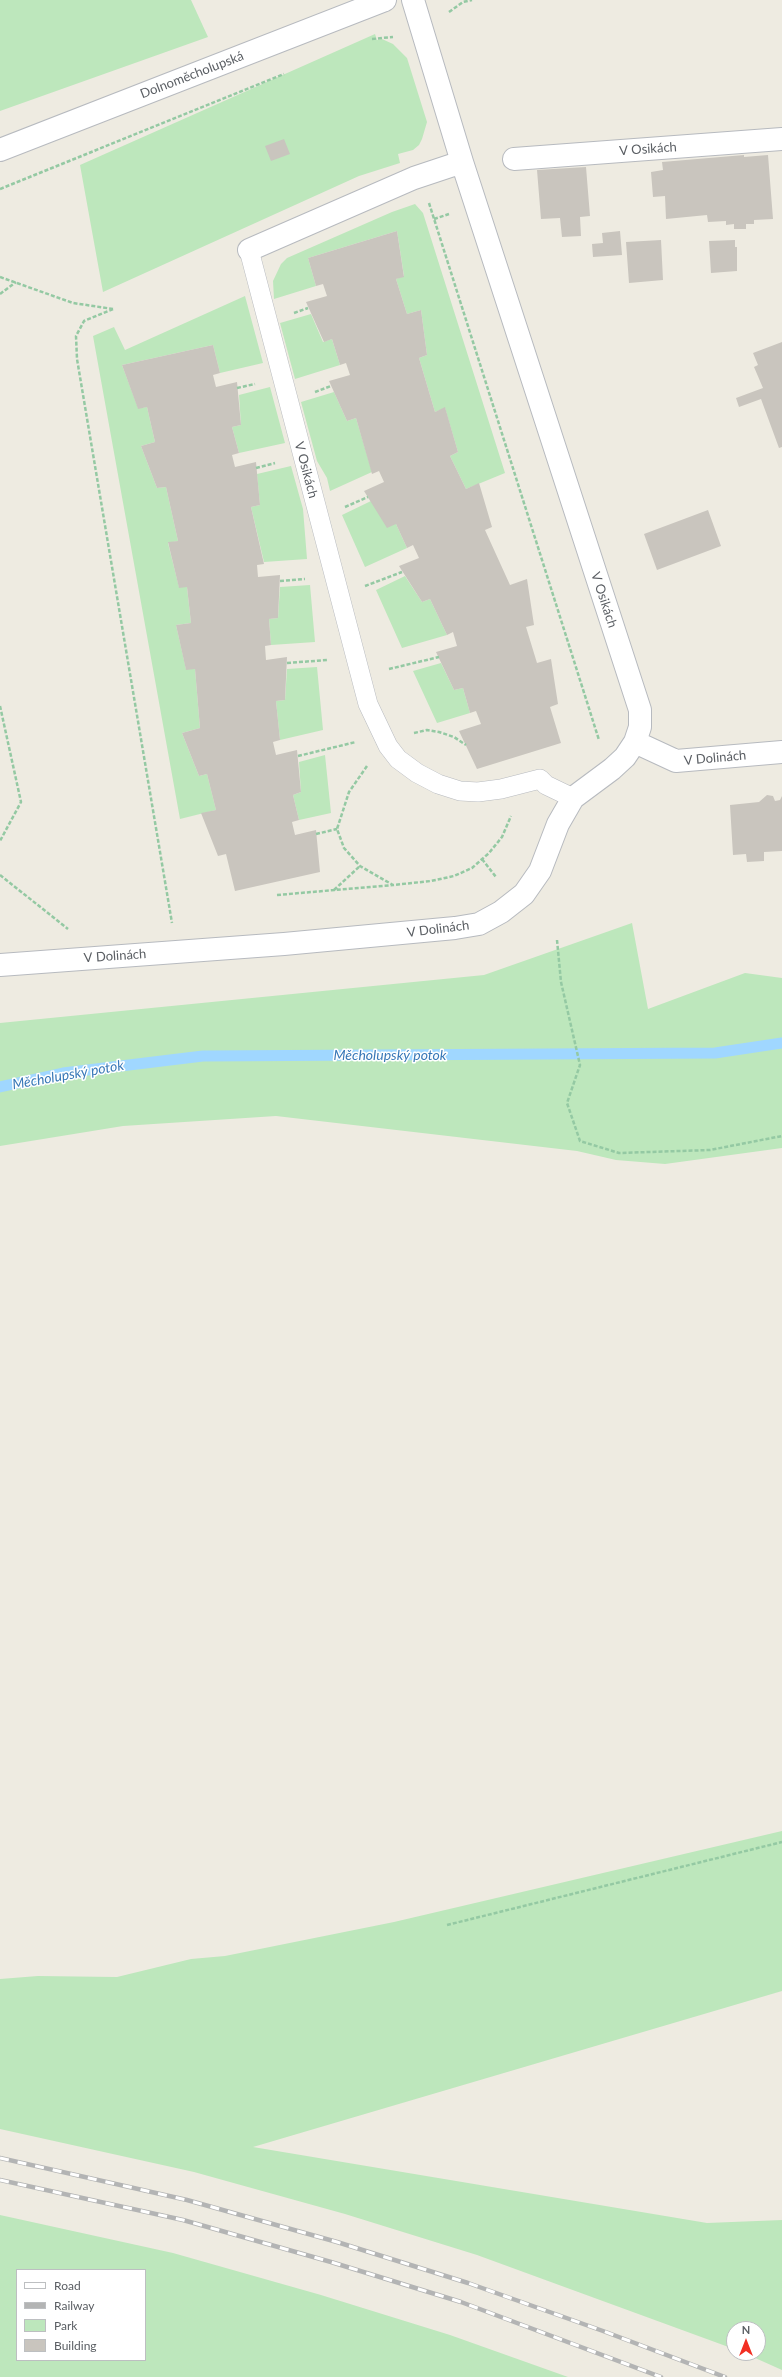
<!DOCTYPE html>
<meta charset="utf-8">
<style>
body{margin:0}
#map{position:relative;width:782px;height:2377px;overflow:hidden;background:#eeebe1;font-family:Lato,sans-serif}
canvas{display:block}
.legend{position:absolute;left:16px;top:2269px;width:130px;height:92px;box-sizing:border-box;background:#fff;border:1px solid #bdbfc1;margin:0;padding:5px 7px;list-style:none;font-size:12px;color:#5a5e63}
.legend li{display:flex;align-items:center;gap:8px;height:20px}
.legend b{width:20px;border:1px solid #bdbfc1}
.north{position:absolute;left:726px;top:2321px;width:40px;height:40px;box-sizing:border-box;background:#fff;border:1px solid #bdbfc1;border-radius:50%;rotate:0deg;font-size:11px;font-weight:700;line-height:16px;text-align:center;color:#5a5e63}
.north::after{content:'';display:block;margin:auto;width:14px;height:18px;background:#f22f23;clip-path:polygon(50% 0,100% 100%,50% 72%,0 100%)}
</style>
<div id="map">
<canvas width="782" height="2377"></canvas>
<ul class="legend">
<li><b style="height:5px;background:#fff"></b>Road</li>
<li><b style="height:5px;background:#b3b4b4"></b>Railway</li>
<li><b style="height:11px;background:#bde7bc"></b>Park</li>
<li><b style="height:11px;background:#c9c5be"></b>Building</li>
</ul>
<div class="north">N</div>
</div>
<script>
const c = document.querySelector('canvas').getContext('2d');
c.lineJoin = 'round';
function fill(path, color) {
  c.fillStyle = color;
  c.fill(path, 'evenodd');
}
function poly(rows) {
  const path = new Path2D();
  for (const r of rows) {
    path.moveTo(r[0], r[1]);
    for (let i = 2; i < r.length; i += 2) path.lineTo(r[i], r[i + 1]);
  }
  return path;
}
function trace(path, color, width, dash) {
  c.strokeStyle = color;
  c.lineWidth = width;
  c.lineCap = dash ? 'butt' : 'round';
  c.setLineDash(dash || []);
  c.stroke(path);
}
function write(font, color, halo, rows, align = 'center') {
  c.font = font + ' Lato,sans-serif';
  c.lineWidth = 3;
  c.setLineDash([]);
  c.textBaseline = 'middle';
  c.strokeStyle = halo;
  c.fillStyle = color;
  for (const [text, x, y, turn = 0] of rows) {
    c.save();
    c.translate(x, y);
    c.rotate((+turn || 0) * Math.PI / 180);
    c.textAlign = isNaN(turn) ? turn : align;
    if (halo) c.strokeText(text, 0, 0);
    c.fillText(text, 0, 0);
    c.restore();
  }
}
fill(poly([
 [0,0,191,0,208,37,0,111],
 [375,34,377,40,382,39,393,44,407,58,427,122,422,139,419,145,413,150,398,154,400,163,359,176,103,292,80,165],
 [415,204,423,213,505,473,466,489,450,456,458,452,445,408,435,412,419,358,427,355,421,310,407,314,396,279,404,276,397,231,308,258,316,286,274,299,273,281,281,264,287,258,392,212],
 [245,296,263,363,220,373,213,345,122,365,138,408,147,407,155,442,141,446,157,488,166,487,178,541,168,543,179,587,187,587,191,623,176,625,186,669,195,669,200,728,182,733,199,776,207,774,216,810,180,819,93,336,114,327,125,350],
 [311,314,323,342,332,339,340,365,295,379,280,323],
 [270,387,285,443,239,453,232,427,241,425,239,395],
 [334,392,347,421,356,418,372,472,330,491,327,478,317,461,301,402],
 [291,466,303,509,307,559,264,562,251,507,260,505,257,474],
 [371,501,396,524,407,548,365,567,342,515],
 [405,576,422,602,430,599,447,635,402,648,376,590],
 [310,585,315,642,271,645,269,619,278,618,280,587],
 [441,663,454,690,463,688,470,713,437,723,413,671],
 [317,667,323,730,280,740,276,701,285,700,287,669],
 [325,755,331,813,299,820,293,795,301,792,299,762],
 [632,923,648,1009,745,973,782,978,782,1148,665,1164,616,1160,577,1151,276,1116,123,1126,0,1146,0,1023,484,975],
 [782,1831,782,1991,253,2147,707,2223,782,2220,782,2370,744,2353,758,2353,758,2329,734,2329,734,2349,477,2255,345,2214,194,2172,0,2129,0,1979,38,1976,117,1977,191,1959,225,1956,394,1922],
 [0,2215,173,2253,321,2295,450,2335,568,2377,0,2377],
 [17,2270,145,2270,145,2360,17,2360]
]), '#bde7bc');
trace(poly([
 [0,1087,63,1073,203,1056,715,1053,782,1043]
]), '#a0d7ff', 11);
fill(poly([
 [284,139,290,154,271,161,265,146],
 [744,155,744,157,768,155,773,219,754,220,754,224,746,224,746,229,734,229,734,224,726,225,726,221,708,222,707,215,666,219,665,196,653,197,651,172,663,170,662,162],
 [586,167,590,216,580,217,581,236,562,237,560,218,541,219,537,170],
 [397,231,404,277,396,279,407,314,421,310,427,355,419,358,435,412,445,407,458,452,450,456,466,489,479,483,492,527,485,530,510,585,527,579,534,625,526,627,537,663,551,659,558,704,550,707,561,743,477,769,459,731,481,724,476,711,470,713,463,688,454,690,436,652,457,646,453,632,447,635,430,599,422,602,399,566,419,558,413,545,407,548,396,524,387,528,364,491,384,482,379,471,372,474,356,418,347,421,329,381,350,375,346,363,340,365,332,339,324,342,306,302,327,296,323,284,316,286,308,258],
 [620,231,622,255,593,257,592,244,603,243,602,233],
 [661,240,663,280,629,283,626,242],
 [735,240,735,247,737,247,737,271,711,273,709,241],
 [782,342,782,447,779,448,761,399,739,407,736,398,763,388,754,367,758,365,753,353],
 [213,345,220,373,213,375,216,387,237,382,241,425,232,427,239,453,232,455,235,467,256,462,260,505,251,507,264,564,257,565,258,577,280,575,278,618,269,619,271,645,265,646,266,660,287,657,285,700,276,701,280,740,273,742,276,755,297,750,301,792,293,795,299,820,292,822,295,835,316,830,320,872,235,891,226,854,218,856,201,813,216,810,207,774,199,776,182,733,200,728,195,669,186,670,176,625,191,623,187,587,179,588,168,542,178,541,166,487,157,488,141,446,155,442,147,407,138,409,122,365],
 [708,510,721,546,657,570,644,534],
 [767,795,773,796,775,801,780,800,782,796,782,851,764,852,764,861,747,862,746,854,733,855,730,805,759,802]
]), '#c9c5be');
const service = poly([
 [249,250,368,704,388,746,398,759,417,773,438,784,460,791,478,792,501,789,540,779,546,785,573,798]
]);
const minor = poly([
 [514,159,782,139],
 [249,250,414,178,462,162],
 [635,742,676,761,782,752],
 [0,965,284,944,455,928,479,924,501,912,524,894,540,871,558,824,573,798,612,769,625,757,635,742,640,727,640,710,462,162,413,0]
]);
const tertiary = poly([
 [0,150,385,0]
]);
trace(service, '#b7babf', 20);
trace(minor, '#b7babf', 24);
trace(tertiary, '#b7babf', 24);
trace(poly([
 [449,12,463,2,472,0],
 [372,39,393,37],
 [0,189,284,74],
 [429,203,599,740],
 [434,219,449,214],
 [0,277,73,303,113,309],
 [0,294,16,282],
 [113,309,84,321,76,336,77,359,172,923],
 [294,313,308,308],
 [237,388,255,384],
 [315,392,331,386],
 [256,468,275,463],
 [345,507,368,497],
 [280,581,305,579],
 [365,586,402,572],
 [287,663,327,660],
 [389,669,439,657],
 [0,706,21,802,0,841],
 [414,733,427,730,439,732,454,737,466,745],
 [298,756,356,742],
 [367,766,349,792,337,829,344,848,360,866,393,885,431,881,454,876,472,868,489,853,502,837,511,816],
 [316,834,337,829],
 [482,859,496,877],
 [0,875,68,929],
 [334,890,360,866],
 [277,895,393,885],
 [557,940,561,982,580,1065,567,1103,580,1141,619,1153,710,1150,782,1136],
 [447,1925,782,1842]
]), '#94c9a3', 2.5, [4, 2]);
trace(service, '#fff', 19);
trace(minor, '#fff', 22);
trace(tertiary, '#fff', 22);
const rail = poly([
 [0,2158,187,2200,337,2242,468,2283,603,2331,725,2377],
 [0,2180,183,2220,331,2262,461,2302,661,2377]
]);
trace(rail, '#b3b4b4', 4.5);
trace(rail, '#fff', 3, [9]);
write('13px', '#5a5e63', '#fff', [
 ["Dolnoměcholupská",192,75,-21],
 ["V Osikách",648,149,-4],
 ["V Osikách",306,470,75],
 ["V Osikách",604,600,72],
 ["V Dolinách",715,758,-5],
 ["V Dolinách",438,929,-7],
 ["V Dolinách",115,956,-4]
]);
write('italic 14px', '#3878b7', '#fff', [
 ["Měcholupský potok",390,1055],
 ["Měcholupský potok",68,1075,-10]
]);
</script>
